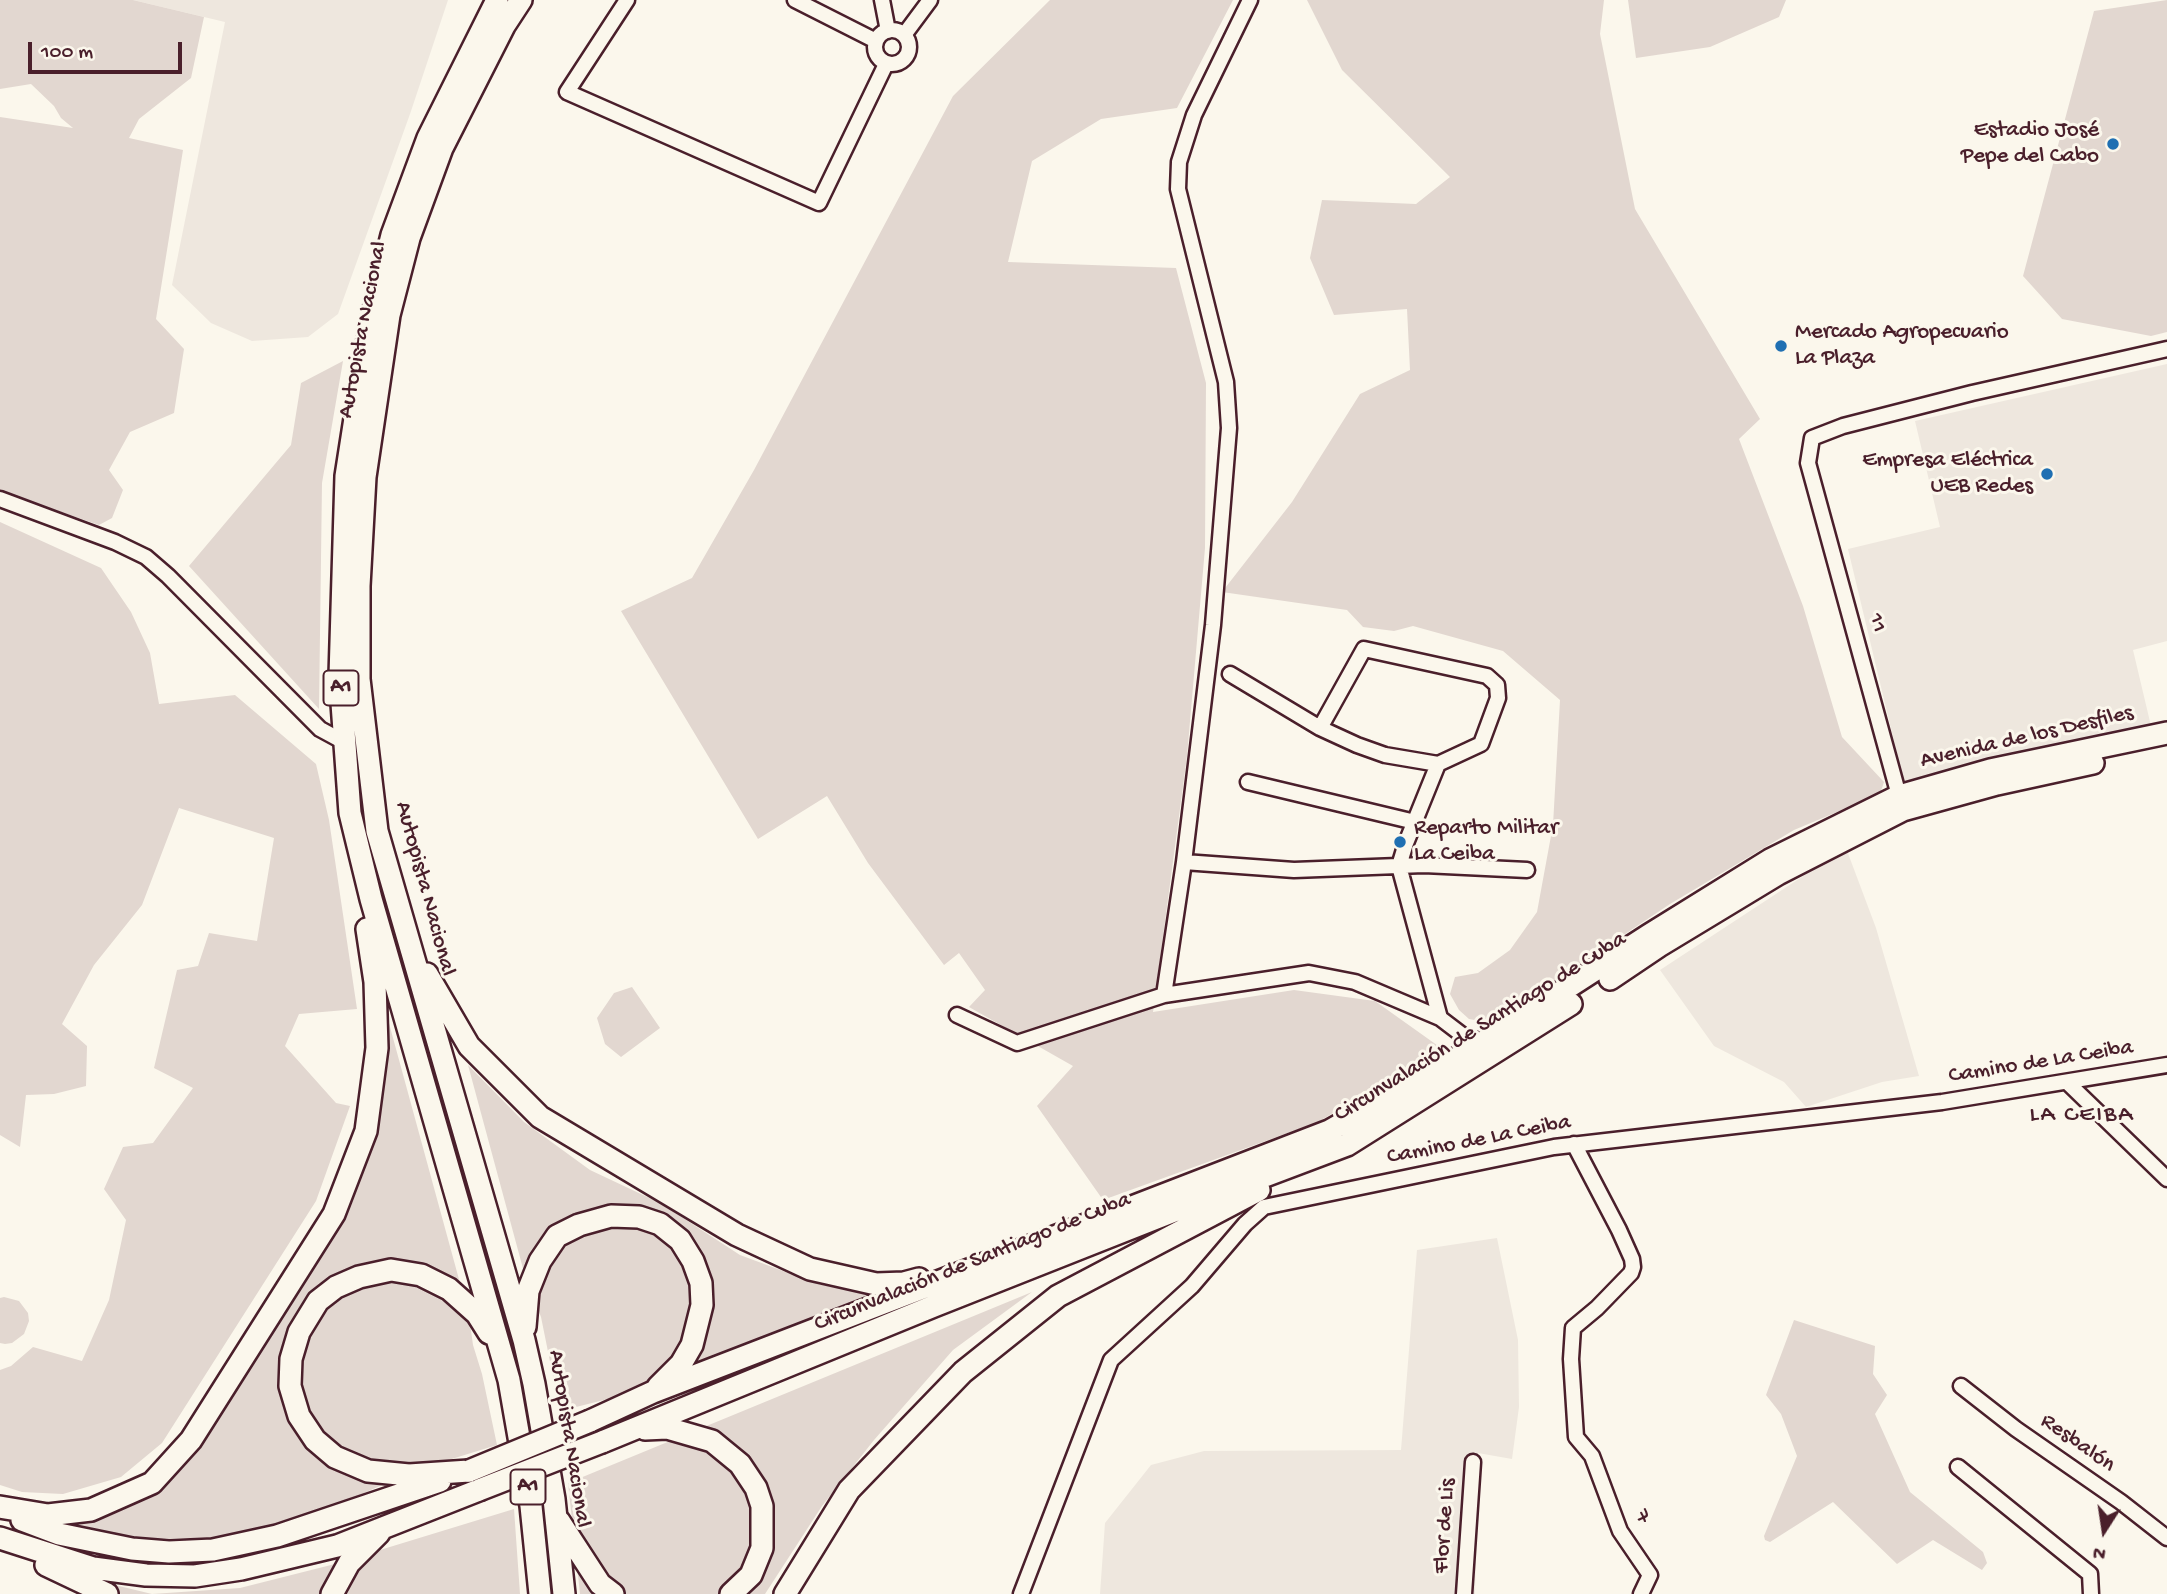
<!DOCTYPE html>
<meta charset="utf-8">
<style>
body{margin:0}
#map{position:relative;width:2167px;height:1594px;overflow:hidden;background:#fbf7ec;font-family:"Gochi Hand",sans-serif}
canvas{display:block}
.north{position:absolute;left:2069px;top:1496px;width:70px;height:70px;-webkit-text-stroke:5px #fbf7ec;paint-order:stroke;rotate:192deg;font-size:19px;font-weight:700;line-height:28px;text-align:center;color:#4a1f2b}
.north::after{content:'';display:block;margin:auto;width:24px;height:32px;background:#4a1f2b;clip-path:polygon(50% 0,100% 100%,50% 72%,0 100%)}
.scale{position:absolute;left:28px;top:42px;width:154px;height:32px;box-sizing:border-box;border:4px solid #4a1f2b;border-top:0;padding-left:9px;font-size:21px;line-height:24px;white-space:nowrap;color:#4a1f2b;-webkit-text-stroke:5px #fbf7ec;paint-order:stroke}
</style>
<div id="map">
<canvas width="2167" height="1594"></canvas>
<div class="north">N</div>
<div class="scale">100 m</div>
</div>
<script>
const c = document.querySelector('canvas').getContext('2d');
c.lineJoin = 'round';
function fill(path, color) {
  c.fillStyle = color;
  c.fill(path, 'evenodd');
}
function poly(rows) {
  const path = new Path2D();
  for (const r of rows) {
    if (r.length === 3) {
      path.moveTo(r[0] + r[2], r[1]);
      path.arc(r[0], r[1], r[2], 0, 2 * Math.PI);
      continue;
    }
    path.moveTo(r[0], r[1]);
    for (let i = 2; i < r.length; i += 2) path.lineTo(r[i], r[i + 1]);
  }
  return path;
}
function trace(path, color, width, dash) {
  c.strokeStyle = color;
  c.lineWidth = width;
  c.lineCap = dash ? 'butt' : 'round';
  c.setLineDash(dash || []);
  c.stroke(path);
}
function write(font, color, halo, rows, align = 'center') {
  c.font = font + ' "Gochi Hand",sans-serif';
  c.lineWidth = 6;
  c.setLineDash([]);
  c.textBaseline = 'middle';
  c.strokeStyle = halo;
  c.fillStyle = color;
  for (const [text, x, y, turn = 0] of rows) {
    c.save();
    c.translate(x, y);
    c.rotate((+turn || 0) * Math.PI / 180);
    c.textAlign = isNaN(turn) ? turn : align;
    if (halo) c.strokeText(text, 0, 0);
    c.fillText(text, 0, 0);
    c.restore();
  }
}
fill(poly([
 [133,0,448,0,410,114,338,314,308,337,252,341,211,323,172,285,225,22],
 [2167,364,2167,641,2133,650,2151,726,1904,783,1848,549,1940,527,1915,421],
 [1846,848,1876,928,1919,1076,1882,1082,1806,1107,1784,1082,1714,1046,1660,970],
 [1497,1238,1518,1340,1519,1407,1512,1459,1478,1453,1475,1594,1100,1594,1105,1523,1151,1465,1204,1451,1401,1450,1417,1250]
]), '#eee7de');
fill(poly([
 [0,0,133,0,204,17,191,78,139,119,129,138,183,150,156,319,184,349,174,413,130,432,109,470,123,490,112,518,99,525,0,491,0,117,73,128,61,118,54,106,31,84,0,89],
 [1050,0,1233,0,1177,108,1101,119,1032,161,1008,262,1176,268,1206,383,1205,548,1187,756,1153,1012,1294,990,1375,1001,1441,1048,1318,1122,1103,1200,1037,1106,1073,1066,969,1007,985,990,959,953,944,965,868,863,827,796,758,839,621,611,692,578,754,470,953,96],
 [1307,0,1604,0,1600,34,1635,209,1760,419,1739,439,1803,606,1842,737,1884,782,1880,794,1794,830,1670,904,1492,1023,1469,1019,1459,1010,1450,994,1455,977,1478,973,1510,950,1537,912,1553,825,1560,700,1503,651,1413,626,1394,631,1363,627,1347,610,1222,592,1292,502,1360,394,1410,370,1407,309,1334,315,1310,258,1322,200,1416,204,1450,177,1342,70],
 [1628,0,1786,0,1779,17,1710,47,1636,58],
 [2167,0,2167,332,2151,336,2062,319,2023,276,2094,11],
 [343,361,322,483,319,709,189,566,291,445,301,383],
 [0,522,101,568,131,612,150,653,159,704,235,695,316,764,329,820,357,1009,299,1014,285,1046,336,1103,350,1106,316,1201,162,1443,121,1477,63,1494,22,1492,0,1485,0,1370,11,1366,33,1347,82,1361,109,1300,126,1220,104,1189,123,1147,153,1143,193,1088,154,1068,177,970,198,966,209,933,257,941,274,838,179,808,142,905,94,965,62,1024,87,1046,86,1086,54,1094,26,1095,20,1147,0,1135],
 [632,987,660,1028,621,1057,605,1044,597,1018,614,993],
 [384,1005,469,1316,473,1345,482,1374,497,1445,416,1470,321,1512,238,1537,140,1539,104,1535,66,1526,118,1512,156,1491,185,1464,232,1395,342,1214],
 [468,1065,524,1122,590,1170,660,1203,740,1255,818,1284,872,1295,695,1367,644,1390,560,1411,541,1317,525,1276],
 [1032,1292,953,1350,874,1440,822,1506,765,1594,580,1594,568,1483],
 [4,1297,19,1301,28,1313,29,1321,24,1334,12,1343,5,1344,0,1343,0,1298],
 [1794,1320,1875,1346,1873,1374,1887,1395,1875,1414,1910,1492,1983,1552,1987,1563,1982,1570,1933,1540,1897,1564,1833,1502,1770,1542,1765,1540,1764,1536,1797,1456,1781,1414,1766,1395],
 [514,1509,520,1594,121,1594,90,1579,152,1594,240,1588,331,1565]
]), '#e2d7d0');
const minor = poly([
 [627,0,567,92,819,203,886,64],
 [795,0,876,41],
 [882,0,888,31],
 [892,47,17],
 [904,35,930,0],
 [0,499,115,542,146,557,168,576,320,729,344,742],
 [1230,674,1320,728,1357,745,1385,755,1438,764,1481,744,1498,698,1497,685,1487,676,1364,649,1320,728],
 [1438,764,1406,843,1399,866,1440,1018],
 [1248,782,1415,822],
 [1901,803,1808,463,1812,438,1843,426,1972,393,2167,349],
 [1184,862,1294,870,1424,865,1527,870],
 [1164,995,1184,862,1213,625,1229,428,1226,382,1178,189,1179,162,1194,115,1250,0],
 [957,1015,1017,1043,1164,995,1309,973,1355,982,1440,1018,1461,1034,1475,1056],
 [2068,1083,2167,1179],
 [1574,1144,1619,1230,1632,1259,1633,1267,1631,1273,1597,1308,1573,1328,1571,1359,1576,1437,1592,1456,1620,1531,1650,1575,1641,1594],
 [1961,1386,2016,1429,2121,1502,2167,1538],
 [1958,1467,2090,1574,2091,1594],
 [1021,1594,1111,1360,1192,1286,1245,1224,1264,1207,1554,1147,1942,1102,2167,1065],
 [1464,1594,1473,1462]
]);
const highway = poly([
 [497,0,428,138,392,235,377,295,365,354,346,476,340,676,350,813,371,899,509,1380,531,1506,540,1594],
 [521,0,504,26,442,148,409,238,389,315,365,477,359,586,359,679,377,831,524,1340,534,1384,554,1499,564,1594],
 [427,974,469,1046,540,1117,737,1235,810,1269,876,1284,904,1283,919,1279],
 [1610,979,1659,946,1778,874,1903,810,1997,784,2093,763],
 [525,1327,528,1291,540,1261,557,1236,579,1225,611,1216,639,1217,660,1224,680,1240,693,1261,701,1283,702,1305,692,1345,681,1364,658,1387],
 [590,1421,653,1392,1329,1131,1471,1050,1649,935,1770,860,1899,796,1990,770,2167,733],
 [645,1429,667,1428,712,1441,740,1464,756,1488,762,1506,762,1548,751,1575,731,1594],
 [602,1442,934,1306,1212,1196,1347,1145,1571,1004],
 [469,1471,409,1475,368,1471,335,1457,315,1440,299,1416,290,1386,291,1359,299,1332,318,1301,336,1287,359,1277,391,1270,421,1275,449,1289,477,1314,489,1333],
 [0,1507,48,1515,91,1510,152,1483,191,1440,334,1214,366,1131,377,1048,375,982,367,929],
 [22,1520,59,1534,132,1549,169,1552,213,1550,277,1536,440,1481],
 [559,1521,600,1584,613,1594],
 [0,1538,93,1568,146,1575,195,1576,241,1569,337,1546,479,1490],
 [46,1565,107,1594],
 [332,1594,349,1563,379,1533],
 [785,1594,849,1490,963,1372,1058,1296,1259,1190]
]);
trace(minor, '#4a1f2b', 19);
trace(highway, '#4a1f2b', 26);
trace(minor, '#fbf7ec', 14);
trace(highway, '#fbf7ec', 21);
const highwayBridge = poly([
 [469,1471,590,1421],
 [479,1490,602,1442]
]);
trace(highwayBridge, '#4a1f2b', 26, []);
trace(highwayBridge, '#fbf7ec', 21);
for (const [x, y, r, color] of [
 [2113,144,7,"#1f6fb2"],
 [1781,346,7,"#1f6fb2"],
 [2047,474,7,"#1f6fb2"],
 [1400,842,7,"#1f6fb2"]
]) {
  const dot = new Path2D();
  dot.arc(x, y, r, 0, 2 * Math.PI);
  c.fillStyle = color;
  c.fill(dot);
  trace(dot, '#fbf7ec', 2.5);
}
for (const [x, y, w] of [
 [341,688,35],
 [528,1487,35]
]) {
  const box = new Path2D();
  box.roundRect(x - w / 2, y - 17.5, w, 35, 5);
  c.fillStyle = '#fbf7ec';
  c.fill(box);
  trace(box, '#4a1f2b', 2);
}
write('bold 21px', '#4a1f2b', null, [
 ["A1",341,688],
 ["A1",528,1487]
]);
write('23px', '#4a1f2b', '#fbf7ec', [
 ["Estadio José",2099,131],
 ["Pepe del Cabo",2099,157],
 ["Mercado Agropecuario",1795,333,"left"],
 ["La Plaza",1795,359,"left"],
 ["Empresa Eléctrica",2033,461],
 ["UEB Redes",2033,487],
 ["Reparto Militar",1414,829,"left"],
 ["La Ceiba",1414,855,"left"]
], 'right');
write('23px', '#4a1f2b', '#fbf7ec', [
 ["Autopista Nacional",364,330,-79],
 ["11",1876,623,75],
 ["Avenida de los Desfiles",2027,738,-13],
 ["Autopista Nacional",424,889,75],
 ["Circunvalación de Santiago de Cuba",1481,1028,-32],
 ["Camino de La Ceiba",2041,1063,-9],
 ["Camino de La Ceiba",1479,1141,-11],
 ["Circunvalación de Santiago de Cuba",973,1263,-22],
 ["Autopista Nacional",568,1439,81],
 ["Resbalón",2077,1444,35],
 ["7",1641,1517,64],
 ["Flor de Lis",1446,1526,-86]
]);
c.letterSpacing = '2px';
write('24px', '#4a1f2b', '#fbf7ec', [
 ["LA CEIBA",2082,1116]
]);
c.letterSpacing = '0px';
</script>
